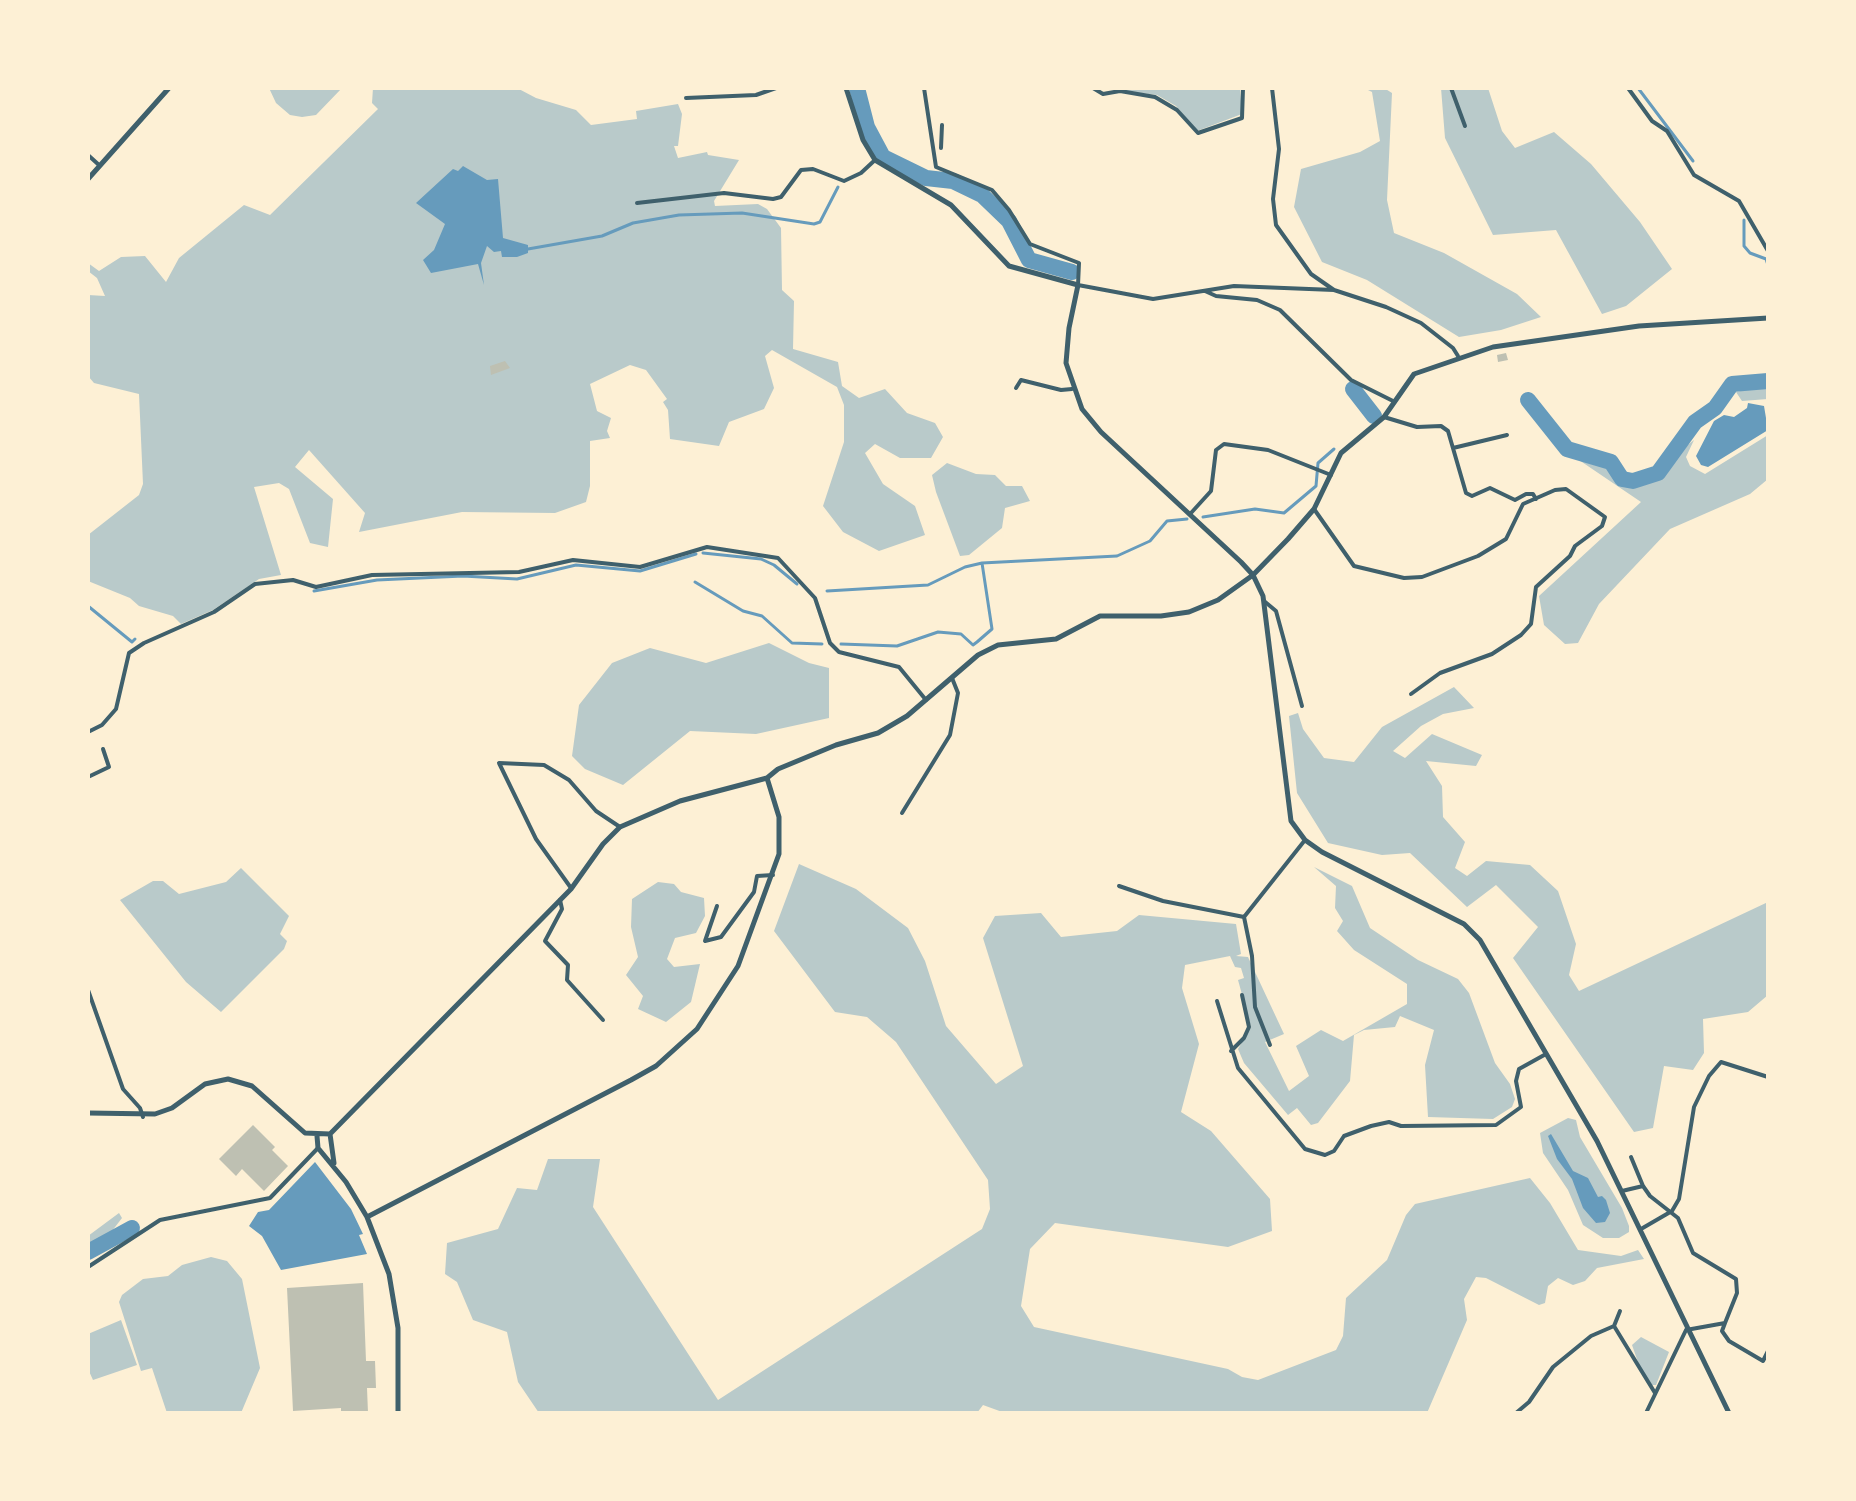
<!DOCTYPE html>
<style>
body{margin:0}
#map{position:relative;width:1856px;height:1501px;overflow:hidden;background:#fdf0d5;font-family:Spectral,serif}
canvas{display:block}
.frame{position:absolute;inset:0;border:90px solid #fdf0d5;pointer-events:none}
</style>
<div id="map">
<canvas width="1856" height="1501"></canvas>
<div class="frame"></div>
</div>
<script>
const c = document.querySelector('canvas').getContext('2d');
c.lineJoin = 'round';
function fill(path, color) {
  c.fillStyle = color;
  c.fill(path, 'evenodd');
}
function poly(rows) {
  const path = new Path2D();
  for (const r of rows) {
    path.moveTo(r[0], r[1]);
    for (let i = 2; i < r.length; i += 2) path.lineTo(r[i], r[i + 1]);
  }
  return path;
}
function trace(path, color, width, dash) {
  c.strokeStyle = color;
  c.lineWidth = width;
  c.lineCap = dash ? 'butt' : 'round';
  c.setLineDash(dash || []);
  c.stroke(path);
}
fill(poly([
 [269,88,342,88,316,115,302,117,290,115,276,103],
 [373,88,517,88,536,98,576,110,591,125,637,119,636,111,678,104,682,114,678,146,674,146,678,158,707,152,708,155,739,160,714,201,715,206,758,204,767,209,781,228,782,290,794,301,793,349,838,362,842,386,859,398,885,389,907,413,935,423,943,437,931,458,900,458,875,444,865,453,883,484,915,506,925,535,879,551,843,532,823,506,844,442,844,405,837,387,772,350,765,356,774,388,764,409,729,422,719,446,670,439,668,410,663,402,667,399,646,370,630,365,590,384,597,411,611,418,607,431,610,438,590,441,590,486,586,502,555,513,462,512,359,532,365,513,309,450,295,467,333,499,328,547,310,543,289,489,279,483,254,487,281,575,259,579,213,610,181,624,173,616,139,606,130,598,88,581,88,535,139,495,143,484,139,394,94,383,88,376,88,295,105,296,97,278,88,271,88,263,99,271,121,257,145,256,166,282,179,258,244,205,270,215,378,109,372,103],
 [1097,88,1240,88,1242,114,1197,131,1176,106,1157,95],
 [1364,88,1384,88,1392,93,1387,200,1394,233,1444,253,1517,294,1541,317,1501,330,1459,337,1367,280,1322,262,1294,207,1301,169,1360,152,1380,141,1372,92],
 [1441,88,1488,88,1502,131,1515,148,1554,132,1591,164,1640,222,1672,269,1626,306,1602,314,1556,230,1493,235,1445,138],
 [1768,385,1768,399,1742,401,1736,392],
 [1768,435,1768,479,1750,494,1670,529,1599,604,1578,643,1565,644,1544,625,1539,596,1641,502,1576,458,1577,450,1644,479,1694,440,1686,457,1690,466,1705,474],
 [947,463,976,474,995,475,1006,486,1022,486,1030,501,1005,508,1002,528,969,555,960,556,936,492,932,475],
 [769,643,809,663,829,668,829,718,756,734,690,731,623,785,585,769,572,756,579,705,612,663,650,648,706,663],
 [1454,687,1474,708,1443,714,1421,726,1393,751,1405,758,1432,734,1482,755,1476,766,1426,761,1442,786,1443,817,1465,842,1455,868,1467,876,1486,861,1530,865,1558,891,1576,944,1569,975,1579,991,1768,902,1768,995,1748,1012,1703,1019,1704,1053,1693,1070,1664,1066,1653,1128,1634,1132,1513,958,1538,927,1496,885,1467,907,1410,853,1382,855,1328,843,1297,793,1289,716,1298,713,1303,729,1324,758,1354,762,1382,727],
 [799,864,856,889,908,928,925,961,946,1026,996,1084,1023,1066,983,938,995,916,1041,913,1061,937,1117,931,1139,915,1236,924,1241,954,1236,956,1248,957,1284,1034,1265,1042,1289,1091,1309,1076,1296,1046,1321,1030,1343,1041,1407,1004,1407,984,1354,950,1337,931,1343,921,1335,908,1336,886,1314,867,1352,886,1370,928,1418,960,1458,979,1469,993,1495,1063,1510,1084,1515,1099,1512,1107,1493,1119,1428,1117,1425,1065,1434,1030,1400,1016,1395,1027,1364,1030,1354,1035,1350,1081,1318,1123,1311,1125,1297,1108,1288,1115,1244,1063,1238,1049,1251,1027,1238,980,1244,978,1241,968,1235,967,1230,956,1185,965,1182,988,1199,1044,1181,1112,1211,1131,1270,1199,1272,1231,1228,1247,1055,1223,1030,1249,1021,1306,1034,1327,1228,1369,1242,1377,1258,1380,1336,1350,1343,1336,1346,1298,1387,1260,1406,1215,1415,1204,1530,1178,1550,1203,1578,1250,1621,1256,1638,1250,1644,1259,1597,1268,1585,1281,1573,1285,1558,1278,1548,1286,1545,1303,1539,1305,1486,1278,1476,1277,1464,1299,1467,1320,1427,1413,1005,1413,983,1405,977,1413,539,1413,518,1382,507,1332,473,1320,457,1282,445,1274,447,1243,498,1229,517,1188,537,1190,548,1159,600,1159,593,1207,718,1400,982,1229,990,1209,988,1180,896,1042,867,1017,835,1012,774,931],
 [241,868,289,916,280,934,287,941,284,949,221,1012,186,982,120,900,153,881,163,881,179,894,226,882],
 [658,882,674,884,681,892,704,898,705,916,696,933,675,938,667,959,674,967,700,964,691,1002,666,1022,638,1009,643,996,626,975,638,957,631,927,632,899],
 [1568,1118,1576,1120,1580,1137,1622,1208,1629,1226,1629,1232,1619,1238,1603,1238,1583,1225,1568,1190,1543,1153,1540,1133],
 [119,1213,122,1218,112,1231,88,1246,88,1236],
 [211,1257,227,1261,242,1279,260,1368,241,1413,167,1413,152,1368,141,1371,119,1302,122,1295,143,1279,168,1276,182,1265],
 [121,1320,137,1365,93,1380,88,1369,88,1334],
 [1641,1337,1669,1352,1656,1385,1652,1385,1639,1365,1632,1345]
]), '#b9caca');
fill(poly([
 [463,166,487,180,498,179,503,238,528,245,528,253,517,257,502,257,501,251,494,252,487,246,481,263,484,285,478,264,431,273,423,260,434,250,445,224,416,203,453,169,458,171],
 [1748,403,1764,406,1768,430,1708,467,1701,465,1696,456,1714,421,1724,415,1734,417,1747,408],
 [1551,1134,1573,1171,1588,1178,1598,1197,1602,1196,1606,1200,1610,1213,1605,1222,1596,1223,1583,1208,1572,1179,1557,1159,1548,1136],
 [315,1162,351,1209,363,1234,359,1235,367,1254,281,1270,262,1236,249,1226,258,1212,269,1210]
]), '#669bbc');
trace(poly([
 [1638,88,1693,161],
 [1744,220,1744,246,1750,253,1766,259,1768,265],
 [528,249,602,236,633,223,679,215,742,213,814,224,820,222,838,187],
 [1768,289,1768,296],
 [1203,517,1255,509,1284,513,1316,486,1318,463,1334,449],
 [703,553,761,559,774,565,797,584],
 [695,582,743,611,762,616,792,643,822,644],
 [314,591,377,580,463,576,517,579,576,565,640,571,696,554],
 [827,591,928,585,965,567,982,563,1117,556,1150,541,1167,521,1187,519],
 [88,606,132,642,135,639],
 [841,644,897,646,938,632,961,634,973,645,977,642,992,629,982,563]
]), '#669bbc', 3);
trace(poly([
 [857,88,867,127,883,157,926,178,953,181,982,195,1009,221,1029,260,1072,272],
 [1353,389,1374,416],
 [1528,400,1567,449,1611,462,1622,479,1633,481,1658,473,1695,422,1715,408,1732,384,1768,381],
 [88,1252,132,1228]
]), '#669bbc', 16);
fill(poly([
 [1506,353,1508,360,1498,362,1497,355],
 [505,361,510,368,491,375,490,366],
 [253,1125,275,1147,272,1150,288,1166,264,1191,242,1169,236,1176,219,1159],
 [363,1283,366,1361,375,1361,376,1388,367,1388,368,1413,341,1413,341,1408,293,1411,287,1288]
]), '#bec0b2');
trace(poly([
 [91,88,96,88],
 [924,88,936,167,992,190,1009,210,1030,244,1079,263,1078,285,1153,299,1234,286,1334,290,1386,307,1421,323,1453,348,1458,356],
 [1093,88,1103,94,1120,91,1155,97,1177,110,1198,133,1242,118,1243,88],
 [1272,88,1279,149,1273,199,1276,225,1311,274,1334,290],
 [1451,88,1465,126],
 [1628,88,1652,121,1667,131,1694,175,1739,201,1768,251],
 [686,98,756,95,776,88],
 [941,148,942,125],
 [88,155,99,165],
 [637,203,724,193,773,199,781,197,801,170,813,169,844,181,861,173,875,160],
 [1205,291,1216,296,1257,300,1280,310,1351,380,1393,401],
 [1016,388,1021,380,1061,390,1072,389],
 [1384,417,1417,427,1441,426,1448,431,1466,493,1472,496,1490,488,1515,500,1526,494,1533,494,1536,499],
 [1453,448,1507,435],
 [1314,509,1354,566,1404,578,1422,577,1478,556,1506,539,1523,504,1555,490,1566,489,1605,517,1602,526,1575,546,1570,556,1536,587,1531,624,1521,635,1492,654,1440,673,1411,694],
 [1191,513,1211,491,1216,450,1224,444,1268,450,1331,475],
 [1264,601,1276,611,1302,706],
 [88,732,102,725,116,709,129,653,144,643,214,612,255,584,293,580,316,587,372,575,519,572,573,560,640,567,707,547,778,558,815,598,830,643,839,652,899,667,926,700],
 [88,777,109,767,103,749],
 [902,813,950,735,958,693,952,678],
 [1119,886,1163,901,1244,917,1305,840],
 [571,888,536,839,499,763,544,765,569,780,596,811,620,827],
 [560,900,562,909,545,941,568,965,567,980,603,1020],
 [717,906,705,941,721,937,754,892,757,876,773,875],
 [1244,917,1252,956,1255,1007,1270,1045],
 [88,990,123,1089,140,1108,143,1117],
 [1217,1001,1238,1068,1305,1149,1325,1155,1334,1151,1344,1136,1371,1126,1389,1122,1401,1126,1496,1125,1521,1107,1516,1081,1519,1069,1546,1054],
 [1231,1051,1244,1038,1249,1027,1242,995],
 [1631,1157,1643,1186],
 [1622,1191,1643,1186,1650,1196,1678,1218,1693,1253,1736,1279,1737,1293,1725,1323],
 [1641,1229,1672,1211,1679,1199,1694,1107,1709,1076,1721,1062,1768,1077],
 [88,1267,160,1220,270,1198,318,1148],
 [1614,1326,1620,1311],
 [1516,1413,1529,1402,1553,1367,1591,1336,1614,1326,1655,1393],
 [1646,1413,1686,1330,1725,1323,1722,1331,1729,1341,1763,1361,1768,1351]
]), '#3f606c', 4);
trace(poly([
 [846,88,863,140,875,160,951,205,1009,266,1078,285,1069,328,1066,363,1082,409,1101,432,1241,562,1253,575,1263,596,1291,821,1305,840,1322,852,1464,924,1480,940,1597,1141,1729,1413],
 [88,179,169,88],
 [88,1113,155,1114,172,1108,205,1084,228,1079,252,1086,305,1133,330,1134,571,889,603,844,620,827,680,801,767,778,778,769,836,745,878,733,907,716,978,655,998,645,1056,639,1100,616,1161,616,1189,612,1218,600,1253,575,1288,539,1314,509,1341,453,1384,417,1414,374,1493,347,1639,326,1768,318],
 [330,1134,334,1163],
 [317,1136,318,1148,346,1182,367,1217,389,1274,398,1328,398,1413],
 [367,1217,631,1080,656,1066,697,1029,738,966,779,854,779,817,767,778]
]), '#3f606c', 5);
</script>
